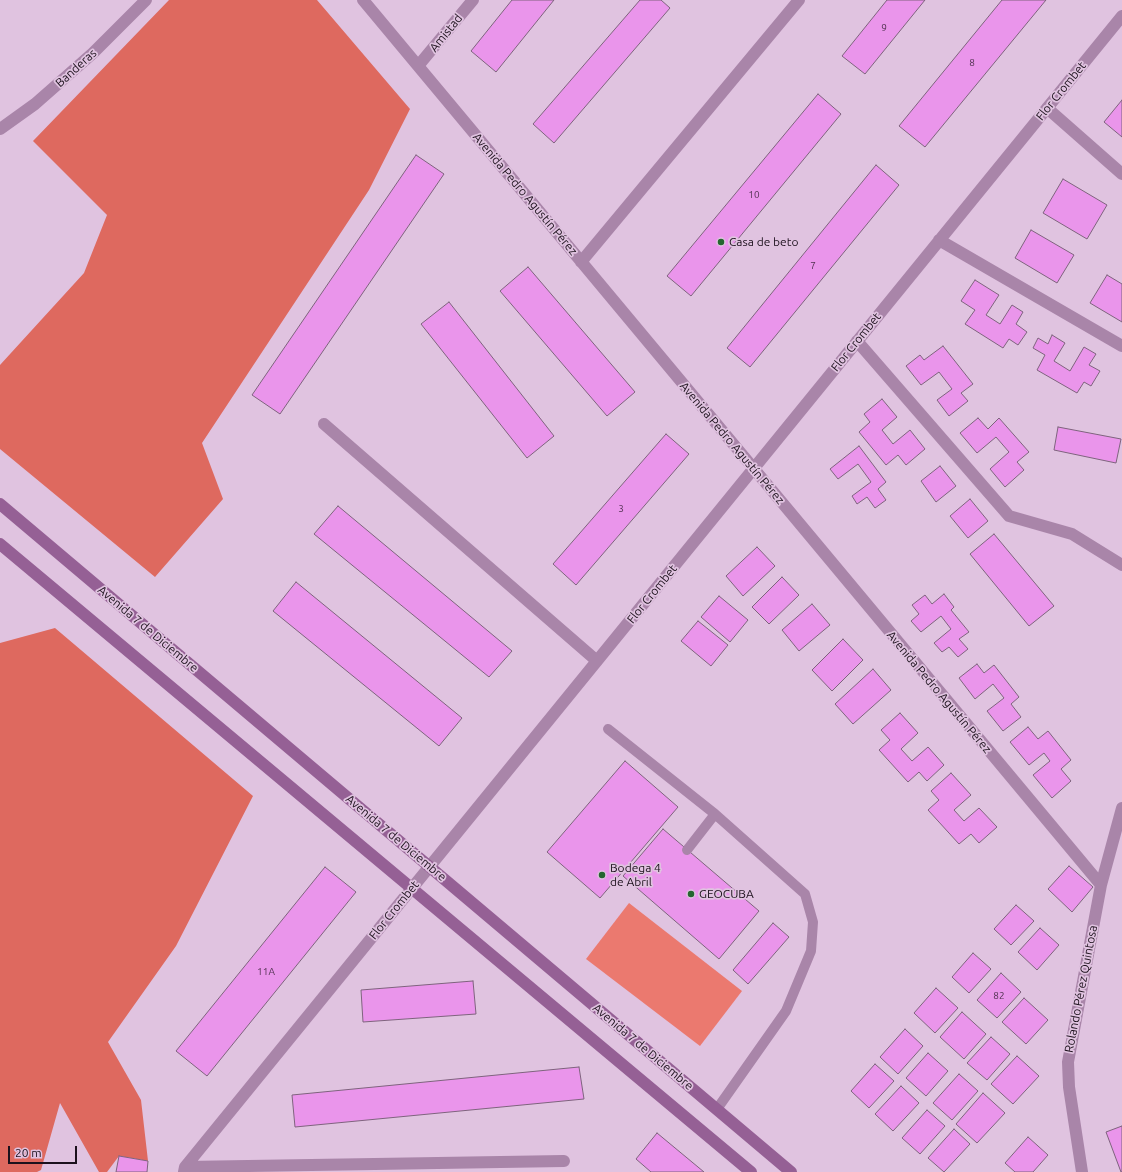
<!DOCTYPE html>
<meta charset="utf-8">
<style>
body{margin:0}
#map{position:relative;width:1122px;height:1172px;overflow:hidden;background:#e0c3e0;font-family:Ubuntu,sans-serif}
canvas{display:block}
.scale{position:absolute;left:8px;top:1146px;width:69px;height:18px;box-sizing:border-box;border:2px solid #1c111c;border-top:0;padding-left:5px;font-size:12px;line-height:14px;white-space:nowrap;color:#1c111c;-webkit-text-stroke:3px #e0c3e0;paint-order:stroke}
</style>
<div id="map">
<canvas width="1122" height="1172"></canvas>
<div class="scale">20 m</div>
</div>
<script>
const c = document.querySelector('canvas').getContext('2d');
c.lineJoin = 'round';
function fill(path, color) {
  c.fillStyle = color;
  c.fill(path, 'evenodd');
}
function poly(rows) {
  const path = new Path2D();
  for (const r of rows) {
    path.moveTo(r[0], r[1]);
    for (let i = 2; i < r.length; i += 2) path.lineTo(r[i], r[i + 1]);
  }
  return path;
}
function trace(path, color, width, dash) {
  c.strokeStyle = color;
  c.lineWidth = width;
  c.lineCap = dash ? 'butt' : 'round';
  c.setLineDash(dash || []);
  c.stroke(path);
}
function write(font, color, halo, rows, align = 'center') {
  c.font = font + ' Ubuntu,sans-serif';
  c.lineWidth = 3.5;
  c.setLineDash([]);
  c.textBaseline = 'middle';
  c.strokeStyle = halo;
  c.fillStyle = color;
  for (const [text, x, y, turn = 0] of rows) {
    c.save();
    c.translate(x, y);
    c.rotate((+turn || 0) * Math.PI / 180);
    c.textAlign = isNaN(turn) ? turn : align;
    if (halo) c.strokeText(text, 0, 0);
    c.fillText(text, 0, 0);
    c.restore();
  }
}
fill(poly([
 [629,903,742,991,700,1046,586,959]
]), '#eb796f');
fill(poly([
 [169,0,317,0,410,109,369,190,202,443,223,499,155,577,0,449,0,365,84,273,107,215,33,141],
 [55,628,253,796,176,946,108,1042,141,1100,148,1161,119,1156,107,1172,99,1172,60,1103,41,1170,37,1172,0,1172,0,643]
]), '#de695f');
const building = poly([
 [512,0,554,0,496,72,471,51,512,0],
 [640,0,661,0,670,8,554,143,533,124,640,0],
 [887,0,925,0,865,74,842,56,887,0],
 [1002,0,1046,0,925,147,899,126,1002,0],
 [818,94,841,114,691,296,667,276,818,94],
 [1122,100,1122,137,1104,122,1122,100],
 [416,155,444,174,280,414,252,395,416,155],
 [876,165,899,185,750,367,727,348,876,165],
 [1063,179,1107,205,1087,239,1043,213,1063,179],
 [1031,230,1074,255,1057,283,1015,258,1031,230],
 [528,267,635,392,607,416,500,291,528,267],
 [1107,275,1122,284,1122,322,1090,303,1107,275],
 [975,280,999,295,986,315,1000,324,1012,305,1023,312,1016,324,1027,332,1018,345,1009,339,1003,348,965,324,975,310,961,301,975,280],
 [449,302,554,436,527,458,421,324,449,302],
 [1052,335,1065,343,1054,361,1070,371,1084,347,1096,354,1089,365,1100,371,1091,386,1084,382,1077,393,1037,370,1045,355,1033,348,1038,338,1048,344,1052,335],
 [943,346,973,384,961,393,968,401,949,416,937,400,952,389,939,372,921,385,906,366,920,355,924,360,943,346],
 [882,399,897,417,882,430,893,444,910,430,925,449,906,465,898,455,886,465,859,432,870,422,864,414,882,399],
 [978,418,988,429,999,418,1029,452,1017,462,1024,470,1005,487,990,469,1009,452,996,437,977,453,960,433,978,418],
 [1058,427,1121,439,1116,463,1054,450,1058,427],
 [666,434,689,454,576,585,553,564,666,434],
 [859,446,886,482,878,489,886,500,875,508,867,497,857,504,852,496,871,482,858,464,838,479,830,469,859,446],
 [940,466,956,486,936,502,921,481,940,466],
 [970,499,988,521,968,538,950,516,970,499],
 [338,506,512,651,489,677,314,534,338,506],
 [994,534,1054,606,1029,626,970,554,994,534],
 [757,547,775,566,743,596,726,576,757,547],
 [782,577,799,595,769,624,752,607,782,577],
 [296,582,462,718,439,746,273,611,296,582],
 [944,594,954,607,951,610,969,632,959,639,968,649,958,657,949,647,942,652,934,643,951,629,941,616,921,632,911,621,919,614,912,605,925,595,932,604,944,594],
 [719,596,748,620,730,642,701,617,719,596],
 [812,604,830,625,799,651,782,630,812,604],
 [698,621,728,645,711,666,681,641,698,621],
 [843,639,863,660,832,691,812,670,843,639],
 [977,664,984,673,994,665,1019,697,1011,704,1021,717,1003,731,987,711,1004,698,993,684,975,699,959,678,977,664],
 [873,669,891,690,853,724,835,704,873,669],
 [900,713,918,733,901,749,912,761,928,747,944,765,927,781,919,772,908,782,879,750,890,740,881,730,900,713],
 [1028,727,1038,739,1048,731,1071,760,1061,769,1071,781,1052,798,1033,775,1050,761,1044,753,1029,765,1010,742,1028,727],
 [625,761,678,807,600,898,547,852,625,761],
 [951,773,971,795,954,810,964,821,979,808,997,827,979,843,971,834,959,844,928,810,939,800,931,791,951,773],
 [663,829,759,911,719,959,623,876,663,829],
 [1069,866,1093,887,1072,912,1048,889,1069,866],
 [325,867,356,892,207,1076,176,1051,325,867],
 [1016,905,1034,921,1011,945,994,929,1016,905],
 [773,923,789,937,748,984,733,970,773,923],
 [1040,928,1059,945,1037,970,1018,952,1040,928],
 [973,953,991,969,969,993,952,977,973,953],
 [1001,973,1021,992,997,1018,977,1000,1001,973],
 [473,981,476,1014,363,1022,361,990,473,981],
 [936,988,958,1008,935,1033,914,1013,936,988],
 [1024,998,1048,1020,1026,1044,1002,1022,1024,998],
 [962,1012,986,1034,964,1059,940,1037,962,1012],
 [905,1029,923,1046,898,1074,880,1057,905,1029],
 [991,1037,1010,1054,987,1080,967,1063,991,1037],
 [928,1053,948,1071,926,1096,906,1078,928,1053],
 [1017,1056,1039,1076,1013,1104,991,1084,1017,1056],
 [875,1064,894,1081,869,1108,851,1091,875,1064],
 [579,1067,584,1099,295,1127,292,1095,579,1067],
 [959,1074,978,1091,952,1120,933,1103,959,1074],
 [901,1086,919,1103,893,1131,875,1114,901,1086],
 [983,1093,1005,1113,977,1143,956,1124,983,1093],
 [927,1110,945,1126,920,1154,902,1138,927,1110],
 [1122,1126,1122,1172,1121,1172,1106,1132,1122,1126],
 [954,1129,970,1144,944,1172,928,1158,954,1129],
 [657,1133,704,1172,651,1172,636,1159,657,1133],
 [1028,1137,1048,1155,1033,1172,1015,1172,1005,1163,1028,1137],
 [119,1156,148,1161,147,1172,116,1172,119,1156]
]);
fill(building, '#ea95eb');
trace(building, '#7e637d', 1);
trace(poly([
 [608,729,715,814,805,894,813,922,811,951,786,1011,717,1109],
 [687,850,715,814]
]), '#a985a9', 10);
trace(poly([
 [363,0,1101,885],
 [418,66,473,0],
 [1047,108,1122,174],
 [0,129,35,104,93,53,146,0],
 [939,240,1122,346],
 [581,262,799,0],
 [857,341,1009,516,1072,534,1122,565],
 [324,424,597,661],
 [185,1167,564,1161],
 [184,1172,185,1167,1122,16],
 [1082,1172,1069,1087,1068,1062,1101,885,1122,808]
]), '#a985a9', 12);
trace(poly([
 [0,504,791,1172],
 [0,544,751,1172]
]), '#956095', 12);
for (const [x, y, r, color] of [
 [721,242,4,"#24652f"],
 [602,875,4,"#24652f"],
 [691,894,4,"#24652f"]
]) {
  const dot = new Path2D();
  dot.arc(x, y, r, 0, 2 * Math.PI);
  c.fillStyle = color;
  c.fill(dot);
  trace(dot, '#e0c3e0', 1.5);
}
write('10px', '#503250', null, [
 ["9",884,28],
 ["8",972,63],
 ["10",754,195],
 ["7",813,266],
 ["3",621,509],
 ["11A",266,972],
 ["82",999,996]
]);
write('12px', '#1c111c', '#e0c3e0', [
 ["Amistad",446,33,-51],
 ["Banderas",76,68,-42],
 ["Flor Crombet",1061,91,-51],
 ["Avenida Pedro Agustín Pérez",525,194,50],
 ["Flor Crombet",856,342,-51],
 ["Avenida Pedro Agustín Pérez",732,443,50],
 ["Flor Crombet",652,594,-51],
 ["Avenida 7 de Diciembre",148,629,40],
 ["Avenida Pedro Agustín Pérez",939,692,50],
 ["Avenida 7 de Diciembre",396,838,40],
 ["Flor Crombet",394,910,-51],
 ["Rolando Pérez Quintosa",1081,989,-79],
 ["Avenida 7 de Diciembre",643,1047,40]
]);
write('12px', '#1c111c', '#e0c3e0', [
 ["Casa de beto",729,242],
 ["Bodega 4",610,868],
 ["de Abril",610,882],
 ["GEOCUBA",699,894]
], 'left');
</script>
